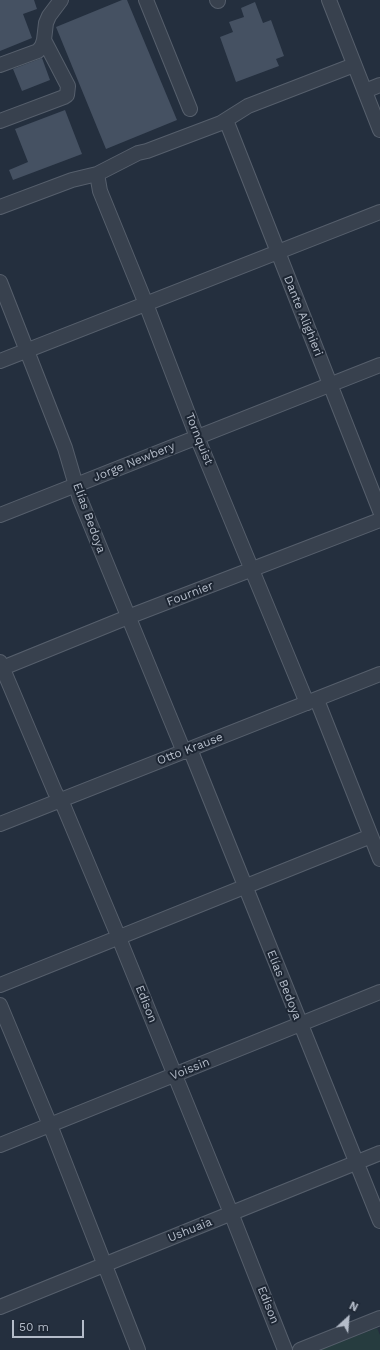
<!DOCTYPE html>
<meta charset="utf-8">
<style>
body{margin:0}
#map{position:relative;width:380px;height:1350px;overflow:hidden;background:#242f3e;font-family:"Work Sans",sans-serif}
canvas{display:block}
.north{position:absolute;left:328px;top:1298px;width:40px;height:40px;-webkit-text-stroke:3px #1d2633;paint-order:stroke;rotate:26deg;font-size:11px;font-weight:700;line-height:16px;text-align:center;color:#b4bcc9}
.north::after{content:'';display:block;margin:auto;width:14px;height:18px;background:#b4bcc9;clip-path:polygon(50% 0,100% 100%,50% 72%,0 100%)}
.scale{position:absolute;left:12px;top:1320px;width:72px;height:18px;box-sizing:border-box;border:2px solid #b4bcc9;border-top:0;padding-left:5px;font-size:12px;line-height:14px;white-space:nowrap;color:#b4bcc9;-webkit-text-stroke:3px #1d2633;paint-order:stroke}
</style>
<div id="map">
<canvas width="380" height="1350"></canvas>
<div class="north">N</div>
<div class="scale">50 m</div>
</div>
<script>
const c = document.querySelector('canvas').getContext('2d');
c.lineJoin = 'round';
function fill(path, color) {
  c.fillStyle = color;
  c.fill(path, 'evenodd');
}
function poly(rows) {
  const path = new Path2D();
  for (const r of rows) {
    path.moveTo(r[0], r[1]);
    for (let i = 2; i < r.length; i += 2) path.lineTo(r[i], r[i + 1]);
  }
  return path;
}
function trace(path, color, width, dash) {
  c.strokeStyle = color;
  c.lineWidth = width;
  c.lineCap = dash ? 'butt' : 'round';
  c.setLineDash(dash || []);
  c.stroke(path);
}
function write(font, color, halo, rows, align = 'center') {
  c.font = font + ' "Work Sans",sans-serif';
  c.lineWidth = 4;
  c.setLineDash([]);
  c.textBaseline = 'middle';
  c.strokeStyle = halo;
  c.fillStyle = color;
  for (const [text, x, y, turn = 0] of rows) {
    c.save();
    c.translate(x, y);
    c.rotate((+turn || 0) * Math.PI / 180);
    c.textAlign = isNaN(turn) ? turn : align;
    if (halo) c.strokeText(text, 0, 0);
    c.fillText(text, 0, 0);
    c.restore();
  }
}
fill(poly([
 [377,1328,380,1335,380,1350,319,1350]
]), '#263c3f');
fill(poly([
 [0,0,34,0,37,9,23,14,32,38,0,51],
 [122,0,127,0,177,120,106,149,56,27],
 [255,2,263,23,271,20,284,56,276,59,279,66,236,82,220,37,233,32,229,22,244,17,241,8],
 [42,58,50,80,22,91,13,69],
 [65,110,82,154,13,180,9,170,28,162,15,129]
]), '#455162');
const minor = poly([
 [146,0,190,109],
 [217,0,218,1],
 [329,0,380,130],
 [0,65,38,51,42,46,44,40,46,23,49,16,61,0],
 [365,91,380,85],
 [226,120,380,511],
 [0,121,64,97,67,95,68,86,44,40],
 [97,174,100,191,146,304,197,437,307,703],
 [0,207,72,180,97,174,138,153,147,151,221,123,248,106,354,65],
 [0,282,65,448,80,499,184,752],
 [0,361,380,212],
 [0,515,380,365],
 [0,662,55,792,64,807,119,938,231,1213,285,1350],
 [0,669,128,617,380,520],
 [317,700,380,859],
 [190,749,380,1221],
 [0,824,380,674],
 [0,985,371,836],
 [0,1005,50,1125,138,1350],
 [0,1145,380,992],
 [0,1307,380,1153],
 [300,1350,380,1318]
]);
trace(minor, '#565f6c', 16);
trace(minor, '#38414e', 14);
write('12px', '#b4bcc9', '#1d2633', [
 ["Dante Alighieri",303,316,68],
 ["Tornquist",199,439,68],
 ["Jorge Newbery",134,462,-22],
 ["Elías Bedoya",89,518,70],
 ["Fournier",190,594,-21],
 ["Otto Krause",190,749,-21],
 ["Elías Bedoya",284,985,68],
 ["Edison",146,1004,68],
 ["Voissin",190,1069,-22],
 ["Ushuaia",190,1230,-22],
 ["Edison",268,1305,68]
]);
</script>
